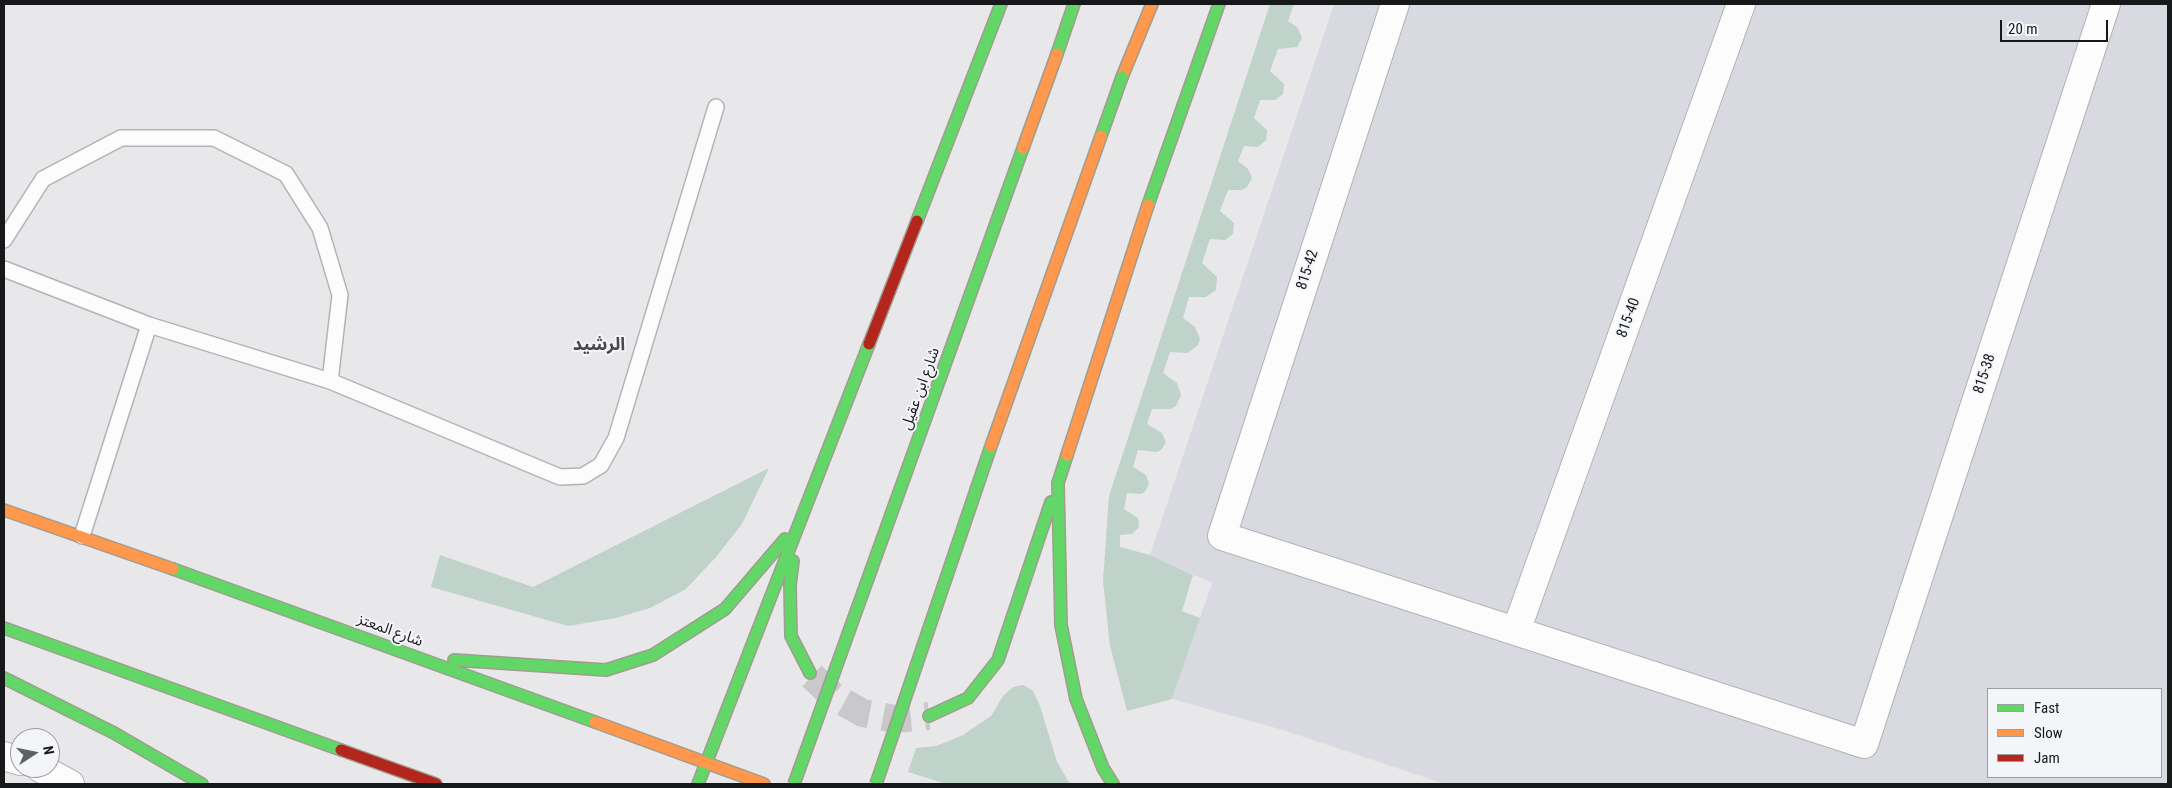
<!DOCTYPE html>
<meta charset="utf-8">
<style>
body{margin:0}
#map{position:relative;width:2172px;height:788px;overflow:hidden;background:#e8e8ea;font-family:"Roboto Condensed",sans-serif}
canvas{display:block}
.frame{position:absolute;inset:0;border:5px solid #171819;pointer-events:none}
.legend{position:absolute;left:1987px;top:688px;width:175px;height:90px;box-sizing:border-box;background:#f4f5f9;border:1px solid #9c9d9f;margin:0;padding:6px 9px;list-style:none;font-size:15px;color:#171819}
.legend li{display:flex;align-items:center;gap:10px;height:25px}
.legend b{width:25px;border:1px solid #9c9d9f}
.north{position:absolute;left:10px;top:728px;width:50px;height:50px;box-sizing:border-box;background:#f4f5f9;border:1px solid #9c9d9f;border-radius:50%;rotate:79deg;font-size:14px;font-weight:700;line-height:20px;text-align:center;color:#171819}
.north::after{content:'';display:block;margin:auto;width:18px;height:22px;background:#606162;clip-path:polygon(50% 0,100% 100%,50% 72%,0 100%)}
.scale{position:absolute;left:2000px;top:20px;width:108px;height:22px;box-sizing:border-box;border:2px solid #171819;border-top:0;padding-left:6px;font-size:15px;line-height:18px;white-space:nowrap;color:#171819;-webkit-text-stroke:4px #f4f5f9;paint-order:stroke}
</style>
<div id="map">
<canvas width="2172" height="788"></canvas>
<div class="frame"></div>
<ul class="legend">
<li><b style="height:6px;background:#63d668"></b>Fast</li>
<li><b style="height:6px;background:#ff974d"></b>Slow</li>
<li><b style="height:6px;background:#b3261e"></b>Jam</li>
</ul>
<div class="north">N</div>
<div class="scale">20 m</div>
</div>
<script>
const c = document.querySelector('canvas').getContext('2d');
c.lineJoin = 'round';
function fill(path, color) {
  c.fillStyle = color;
  c.fill(path, 'evenodd');
}
function poly(rows) {
  const path = new Path2D();
  for (const r of rows) {
    path.moveTo(r[0], r[1]);
    for (let i = 2; i < r.length; i += 2) path.lineTo(r[i], r[i + 1]);
  }
  return path;
}
function trace(path, color, width, dash) {
  c.strokeStyle = color;
  c.lineWidth = width;
  c.lineCap = dash ? 'butt' : 'round';
  c.setLineDash(dash || []);
  c.stroke(path);
}
function write(font, color, halo, rows, align = 'center') {
  c.font = font + ' "Roboto Condensed","Noto Sans Arabic",sans-serif';
  c.lineWidth = 4;
  c.setLineDash([]);
  c.textBaseline = 'middle';
  c.strokeStyle = halo;
  c.fillStyle = color;
  for (const [text, x, y, turn = 0] of rows) {
    c.save();
    c.translate(x, y);
    c.rotate((+turn || 0) * Math.PI / 180);
    c.textAlign = isNaN(turn) ? turn : align;
    if (halo) c.strokeText(text, 0, 0);
    c.fillText(text, 0, 0);
    c.restore();
  }
}
fill(poly([
 [1334,4,2168,4,2168,784,1445,784,1283,730,1172,699,1212,583,1150,555],
 [1988,689,2161,689,2161,777,1988,777]
]), '#d9dae1');
fill(poly([
 [1270,4,1294,4,1288,21,1298,28,1302,38,1297,47,1278,49,1270,71,1284,84,1283,94,1275,100,1260,100,1254,118,1267,130,1266,140,1258,147,1244,146,1238,161,1248,169,1252,178,1247,187,1242,190,1228,190,1220,211,1234,223,1233,234,1225,240,1210,239,1202,263,1217,277,1216,290,1206,297,1189,297,1183,318,1195,327,1200,339,1198,345,1188,353,1170,352,1163,373,1177,383,1181,395,1176,406,1170,409,1152,409,1147,424,1162,433,1166,442,1161,450,1157,452,1138,450,1133,467,1146,475,1149,484,1145,492,1141,494,1127,493,1124,509,1138,518,1139,527,1132,534,1120,535,1120,547,1150,555,1193,575,1182,611,1200,618,1172,699,1127,711,1110,646,1103,581,1109,496],
 [769,468,742,524,716,557,686,589,650,608,616,618,568,626,431,587,440,555,533,587],
 [1024,685,1033,691,1040,706,1057,762,1070,784,946,784,908,772,916,748,936,746,963,735,991,716,1003,696,1013,687]
]), '#bfd3ca');
trace(poly([
 [812,676,834,697,863,713,895,719,929,716]
]), '#c9c9cb', 28, [28, 14]);
const lane = poly([
 [4,240,43,179,121,138,214,138,286,174,320,228,340,295,330,381,149,325,4,269],
 [330,381,560,477,583,476,601,465,616,438,716,107],
 [82,536,149,325]
]);
const street = poly([
 [1395,4,1222,536,1864,744,2106,4],
 [1516,631,1741,4],
 [4,756,20,761],
 [40,768,70,784]
]);
const fast = poly([
 [1057,54,1074,4],
 [1148,205,1219,4],
 [917,221,1001,4],
 [1067,455,1058,483,1061,625,1076,699,1103,768,1113,784],
 [793,561,790,585,791,636,810,673],
 [173,569,595,722],
 [4,628,341,750],
 [454,660,606,670,653,655,725,609,785,539],
 [4,678,114,733,202,784],
 [929,716,968,698,998,660,1051,502],
 [698,784,869,344]
]);
const slow = poly([
 [1122,77,1152,4],
 [1067,455,1148,205],
 [4,510,173,569],
 [595,722,764,784]
]);
const jam = poly([
 [869,344,917,221],
 [341,750,436,784]
]);
trace(lane, '#b3b3b5', 18);
trace(street, '#b3b3b5', 30);
trace(fast, '#a09c8f', 14);
trace(slow, '#a09c8f', 14);
trace(jam, '#a09c8f', 14);
trace(lane, '#fcfcfc', 15);
trace(street, '#fcfcfc', 28);
trace(fast, '#63d668', 11);
trace(slow, '#ff974d', 11);
trace(jam, '#b3261e', 11);
const fastBridge = poly([
 [1101,136,1122,77],
 [794,784,1023,148],
 [876,784,991,446]
]);
const slowBridge = poly([
 [1023,148,1057,54],
 [991,446,1101,136]
]);
trace(fastBridge, '#a09c8f', 14, []);
trace(slowBridge, '#a09c8f', 14, []);
trace(fastBridge, '#63d668', 11);
trace(slowBridge, '#ff974d', 11);
write('15px', '#171819', '#f4f5f9', [
 ["815-42",1308,270,-72],
 ["815-40",1629,318,-70],
 ["815-38",1985,374,-72],
 ["شارع ابن عقيل",921,389,-70],
 ["شارع المعتز",390,631,20]
]);
write('bold 18px', '#49494d', '#f4f5f9', [
 ["الرشيد",599,345]
]);
</script>
